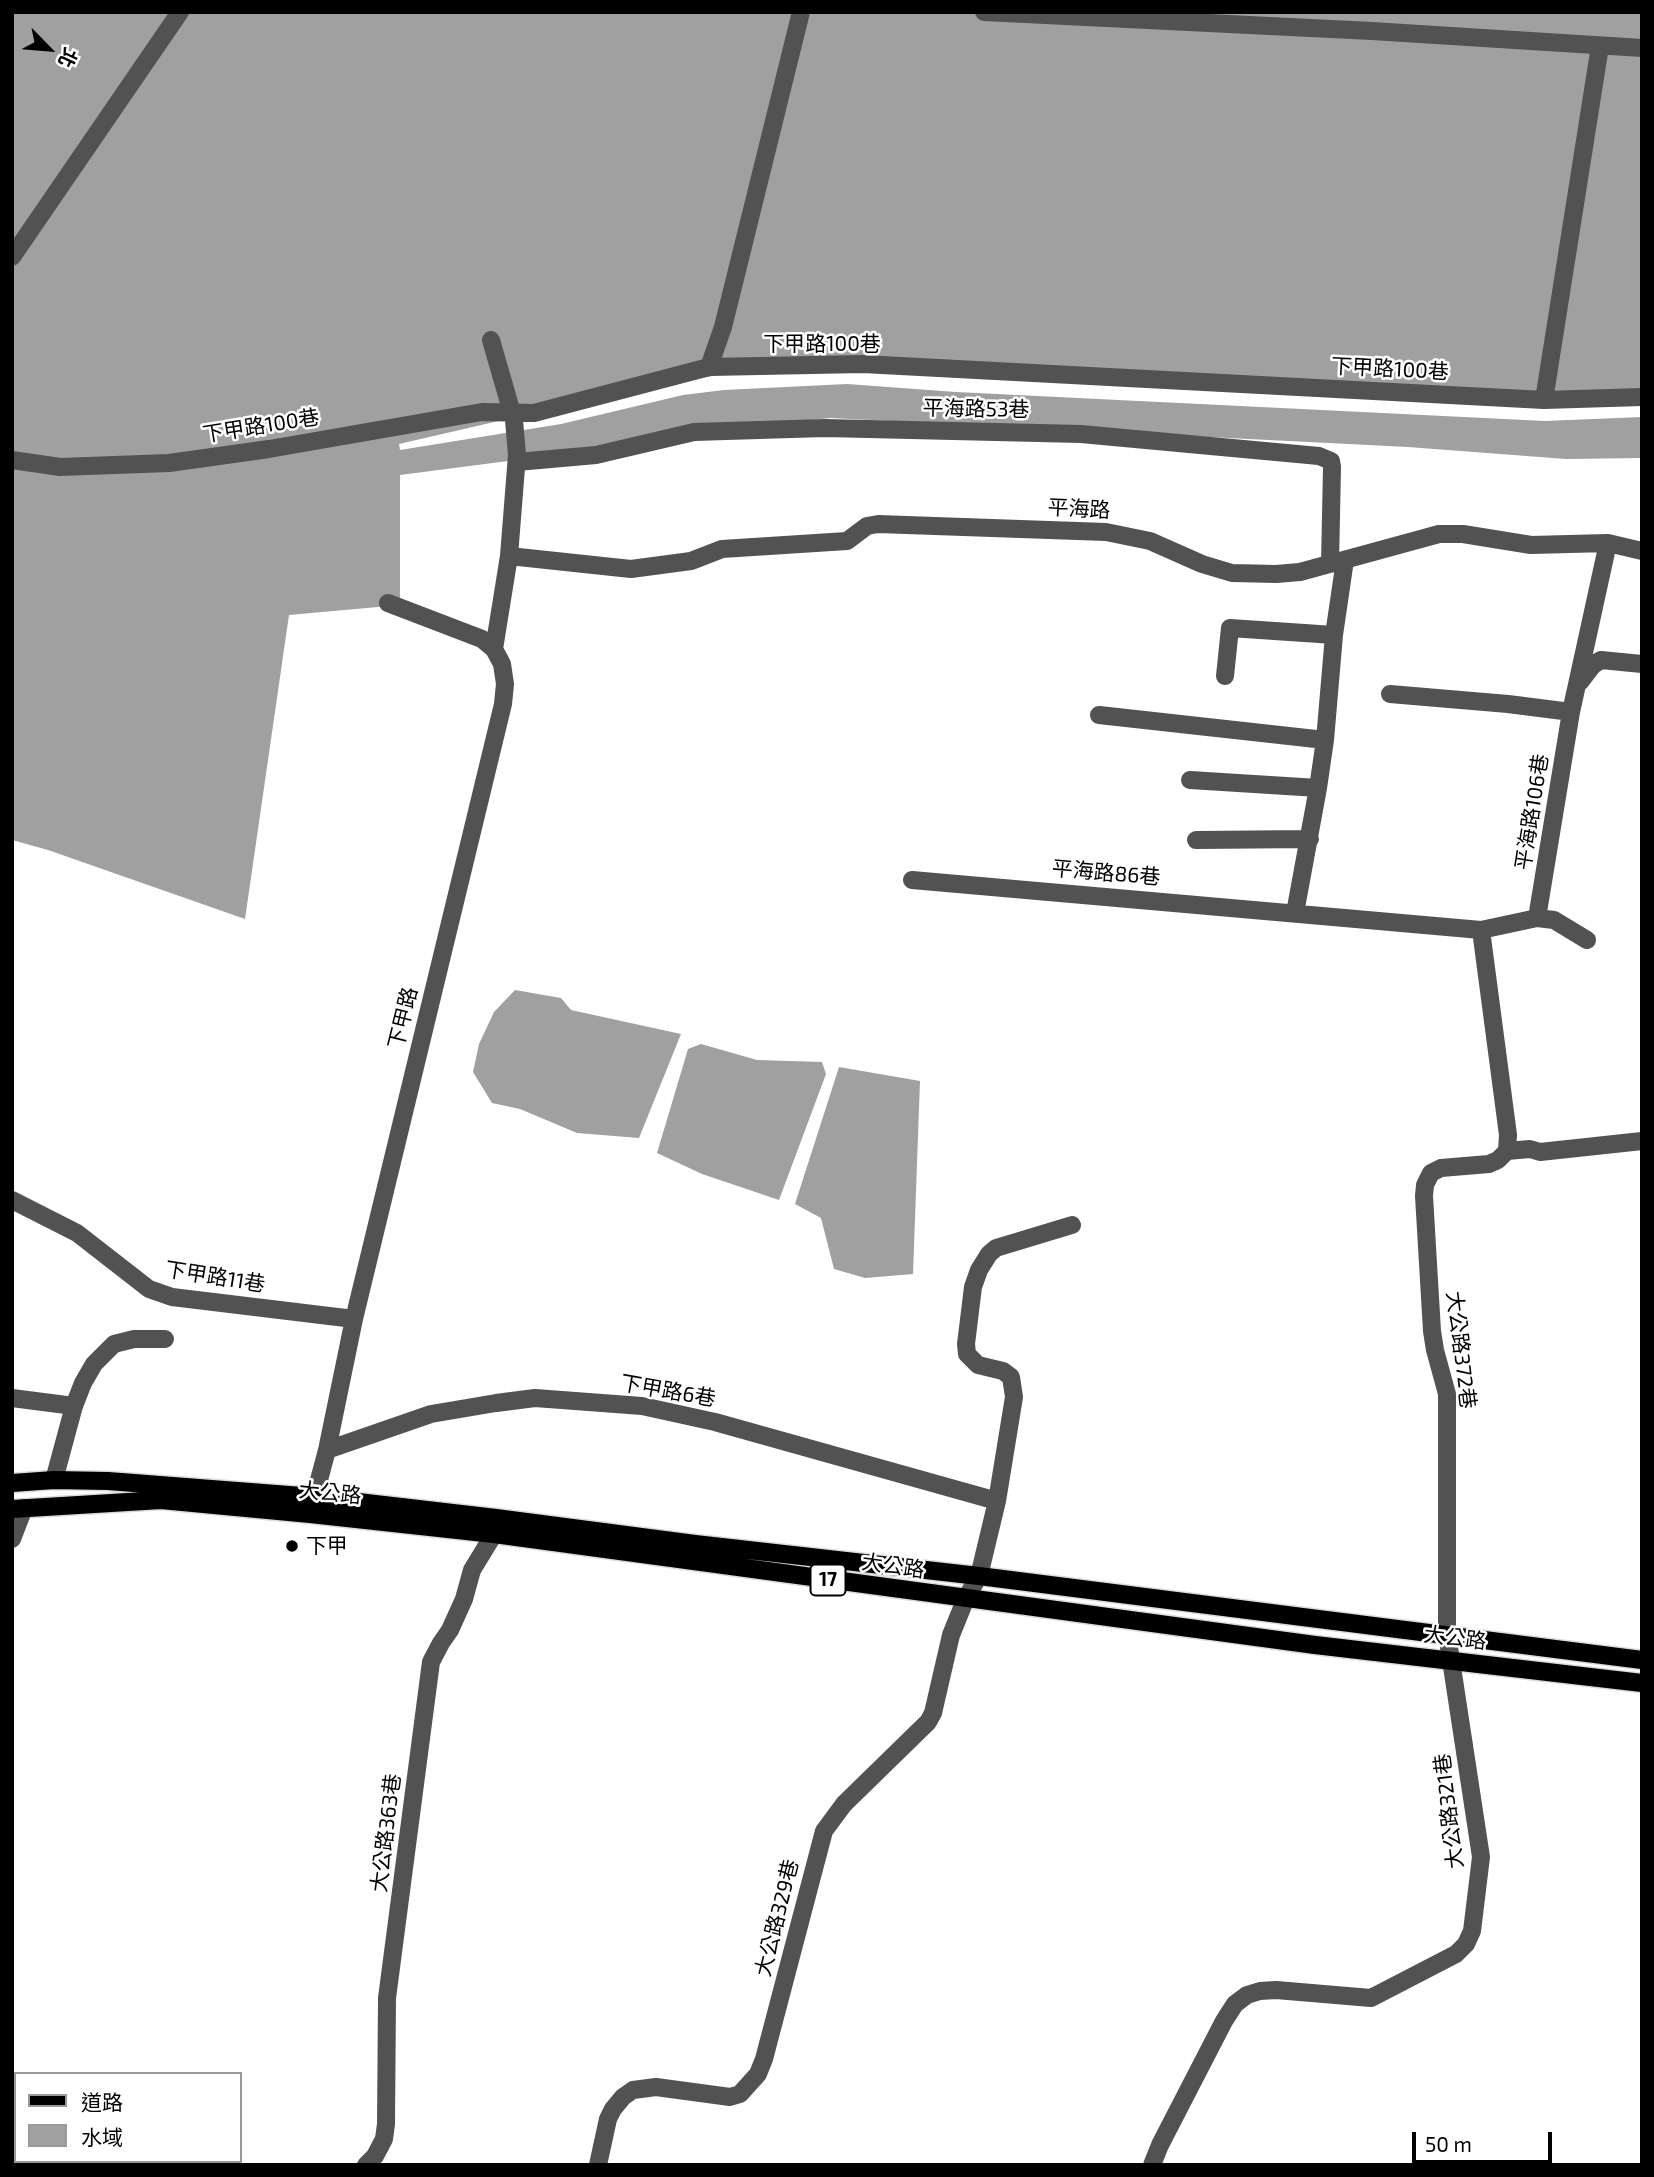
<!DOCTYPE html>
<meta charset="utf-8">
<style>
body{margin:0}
#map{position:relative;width:1654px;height:2177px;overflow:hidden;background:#fff;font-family:"Exo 2","Noto Sans TC",sans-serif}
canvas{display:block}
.frame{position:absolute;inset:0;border:14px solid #000;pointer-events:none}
.legend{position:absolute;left:14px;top:2072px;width:228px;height:91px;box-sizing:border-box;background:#fff;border:2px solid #999;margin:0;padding:9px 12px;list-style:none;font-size:21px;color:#000}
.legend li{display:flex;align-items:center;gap:14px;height:35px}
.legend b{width:35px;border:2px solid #999}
.north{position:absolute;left:14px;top:14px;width:70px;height:70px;-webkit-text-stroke:5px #fff;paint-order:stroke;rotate:115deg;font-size:19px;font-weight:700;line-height:28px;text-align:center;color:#000}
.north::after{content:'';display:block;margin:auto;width:24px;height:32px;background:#000;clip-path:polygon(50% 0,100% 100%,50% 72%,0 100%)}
.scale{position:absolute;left:1412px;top:2132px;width:140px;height:32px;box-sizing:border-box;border:4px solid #000;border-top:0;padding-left:9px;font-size:21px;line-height:24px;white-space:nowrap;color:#000;-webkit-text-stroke:5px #fff;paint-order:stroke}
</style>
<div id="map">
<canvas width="1654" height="2177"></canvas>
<div class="frame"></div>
<ul class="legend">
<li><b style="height:9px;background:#000"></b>道路</li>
<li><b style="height:19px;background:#a0a0a0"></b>水域</li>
</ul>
<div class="north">北</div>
<div class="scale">50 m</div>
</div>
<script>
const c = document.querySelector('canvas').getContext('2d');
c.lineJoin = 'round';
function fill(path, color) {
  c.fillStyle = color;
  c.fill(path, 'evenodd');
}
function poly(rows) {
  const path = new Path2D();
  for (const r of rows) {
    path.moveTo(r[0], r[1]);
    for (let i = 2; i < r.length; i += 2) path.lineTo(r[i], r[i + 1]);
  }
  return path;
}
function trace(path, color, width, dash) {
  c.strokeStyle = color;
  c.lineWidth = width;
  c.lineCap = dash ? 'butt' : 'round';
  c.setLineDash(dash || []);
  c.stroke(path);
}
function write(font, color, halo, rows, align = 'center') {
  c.font = font + ' "Exo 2","Noto Sans TC",sans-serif';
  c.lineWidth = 5;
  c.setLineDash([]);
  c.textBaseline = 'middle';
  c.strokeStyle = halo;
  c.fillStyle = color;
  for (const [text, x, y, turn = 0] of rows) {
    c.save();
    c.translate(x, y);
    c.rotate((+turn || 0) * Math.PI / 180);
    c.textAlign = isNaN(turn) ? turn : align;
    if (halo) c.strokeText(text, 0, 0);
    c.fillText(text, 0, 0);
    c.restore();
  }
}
fill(poly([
 [12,12,1642,12,1642,400,827,356,633,390,399,444,400,450,561,424,683,395,724,390,847,384,956,392,1545,421,1642,417,1642,458,1566,459,1408,447,831,418,677,432,539,457,400,475,400,605,289,615,245,919,48,850,12,840],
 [515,990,561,998,571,1010,681,1034,639,1138,577,1133,520,1109,492,1103,473,1072,479,1044,494,1012],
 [701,1044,757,1060,822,1062,826,1074,779,1200,702,1174,657,1153,688,1049],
 [839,1067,920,1081,913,1274,865,1278,834,1269,821,1218,795,1204]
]), '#a0a0a0');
const major = poly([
 [12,1483,54,1480,108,1481,315,1497,496,1518,695,1544,979,1576,1642,1660],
 [12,1509,161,1500,310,1514,494,1534,1315,1645,1642,1683]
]);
trace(major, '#dbdbdb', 21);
trace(poly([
 [984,12,1372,31,1642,48],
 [12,257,180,12],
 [491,340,514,420,517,455,509,556,494,649],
 [709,367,723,327,801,12],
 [1544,400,1600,46],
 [12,460,60,467,169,463,269,449,482,412,534,413,709,367,863,364,1544,400,1642,397],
 [517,462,596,455,694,432,825,428,1081,434,1319,456,1331,461,1332,467,1330,564],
 [509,556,631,569,691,561,722,549,847,541,867,526,878,524,1106,532,1150,541,1202,564,1232,573,1276,574,1300,572,1439,534,1463,534,1531,545,1608,543,1642,551],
 [1225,676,1230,628,1334,635],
 [1580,682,1593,665,1601,660,1642,664],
 [1390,694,1508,704,1571,712],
 [1099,715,1325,740],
 [1190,780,1318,788],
 [1196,840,1310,839],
 [912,880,1481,930,1537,918,1554,920,1587,940],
 [1295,913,1318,788,1325,740,1334,635,1345,560],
 [1537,918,1571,712,1608,543],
 [1481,930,1508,1135,1507,1151],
 [1507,1151,1530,1149,1540,1152,1642,1141],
 [12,1200,77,1233,149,1289,172,1297,354,1319],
 [12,1398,74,1406],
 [327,1450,431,1414,496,1403,535,1398,642,1406,715,1422,997,1501],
 [54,1480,74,1406,83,1383,94,1364,114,1344,134,1339,165,1339],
 [311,1510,327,1450,354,1319,503,704,505,684,502,664,494,649,482,639,388,603],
 [12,1539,24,1508],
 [366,2165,375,2156,384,2139,386,2124,387,1998,431,1662,441,1643,450,1630,464,1599,472,1570,494,1534,496,1521],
 [598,2165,608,2119,613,2109,623,2097,633,2090,656,2087,730,2097,740,2094,758,2074,764,2059,824,1831,844,1804,928,1722,933,1713,951,1635,966,1598,979,1576,997,1501,1014,1397,1011,1377,1003,1371,978,1365,967,1354,966,1344,973,1287,979,1270,989,1254,996,1248,1072,1225],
 [1152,2165,1160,2145,1224,2021,1235,2004,1247,1995,1260,1991,1276,1990,1371,1998,1456,1954,1466,1944,1472,1931,1481,1857,1447,1634,1447,1394,1435,1350,1432,1331,1424,1196,1425,1185,1431,1173,1441,1168,1489,1164,1498,1160,1507,1151]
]), '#525252', 18);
trace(major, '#000', 18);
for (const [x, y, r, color] of [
 [292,1546,7,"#000"]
]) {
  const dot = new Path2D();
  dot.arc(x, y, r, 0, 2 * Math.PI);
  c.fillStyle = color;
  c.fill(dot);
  trace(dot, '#fff', 2.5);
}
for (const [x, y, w] of [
 [828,1580,35]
]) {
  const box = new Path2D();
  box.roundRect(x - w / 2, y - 15.5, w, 31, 5);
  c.fillStyle = '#fff';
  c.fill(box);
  trace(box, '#000', 2);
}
write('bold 19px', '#000', null, [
 ["17",828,1580]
]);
write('21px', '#000', '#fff', [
 ["下甲路100巷",822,344],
 ["下甲路100巷",1390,369,3],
 ["平海路53巷",976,409,1],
 ["下甲路100巷",261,426,-9],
 ["平海路",1079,509,3],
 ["平海路106巷",1532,812,-81],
 ["平海路86巷",1106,873,5],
 ["下甲路",403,1018,-76],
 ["下甲路11巷",215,1277,9],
 ["大公路372巷",1461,1350,83],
 ["下甲路6巷",668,1391,10],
 ["大公路",330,1493,6],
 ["大公路",893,1566,8],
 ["大公路",1455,1638,7],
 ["大公路321巷",1449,1811,-97],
 ["大公路363巷",386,1833,-83],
 ["大公路329巷",777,1918,-76]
]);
write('21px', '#000', '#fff', [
 ["下甲",306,1546]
], 'left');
</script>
